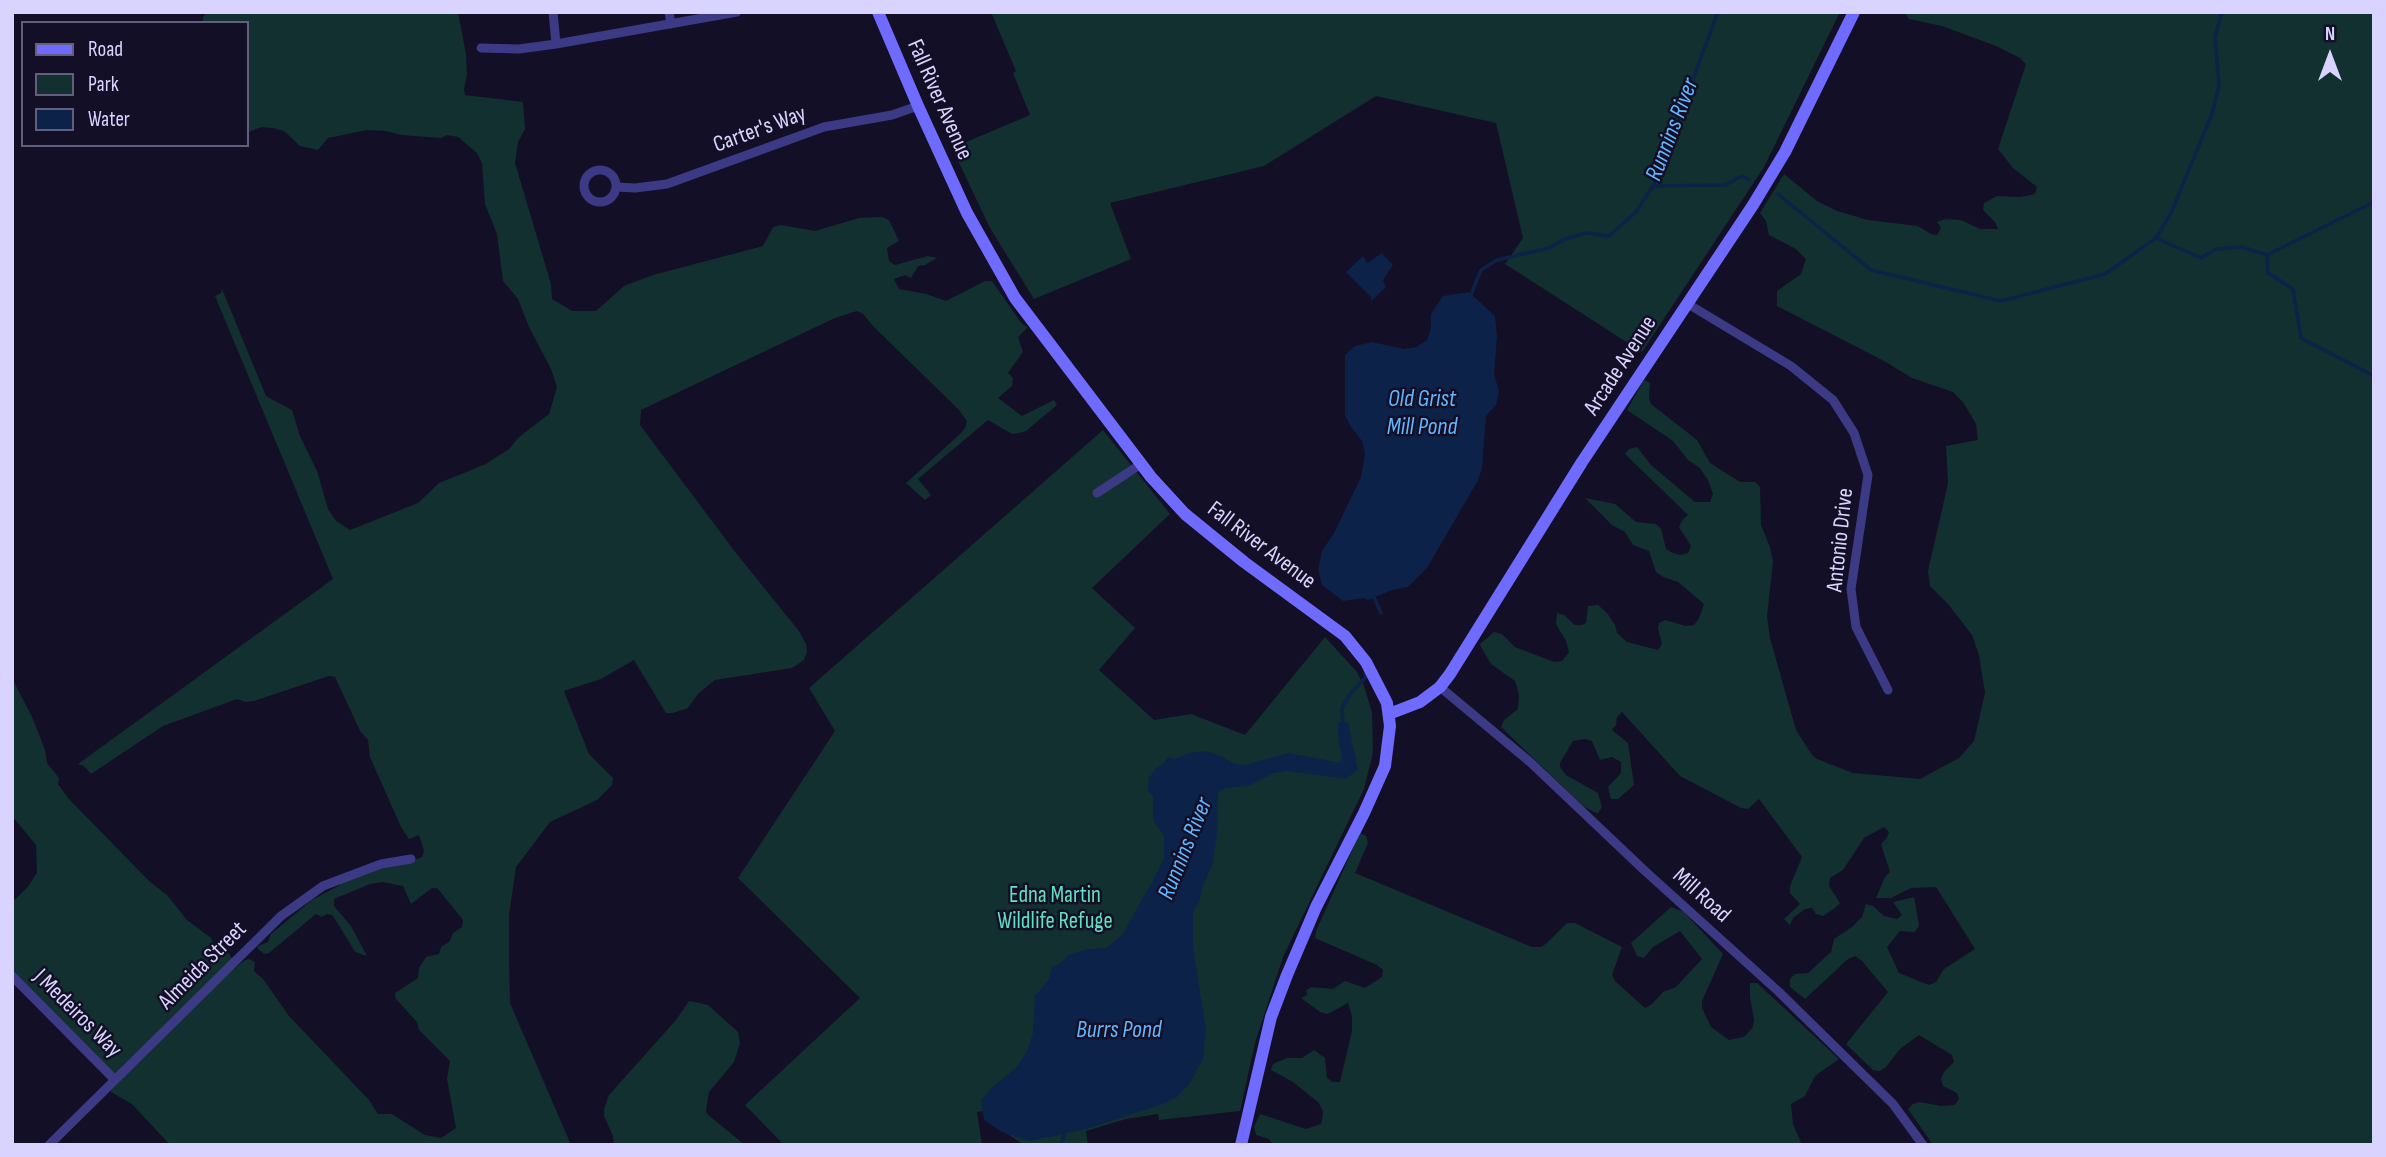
<!DOCTYPE html>
<style>
body{margin:0}
#map{position:relative;width:2386px;height:1157px;overflow:hidden;background:#130f26;font-family:"Sofia Sans Condensed",sans-serif}
canvas{display:block}
.frame{position:absolute;inset:0;border:14px solid #d9d4ff;pointer-events:none}
.legend{position:absolute;left:21px;top:21px;width:228px;height:126px;box-sizing:border-box;background:#130f26;border:2px solid #625e7d;margin:0;padding:9px 12px;list-style:none;font-size:21px;color:#d9d4ff}
.legend li{display:flex;align-items:center;gap:14px;height:35px}
.legend b{width:35px;border:2px solid #625e7d}
.north{position:absolute;left:2295px;top:21px;width:70px;height:70px;-webkit-text-stroke:5px #130f26;paint-order:stroke;rotate:0deg;font-size:19px;font-weight:700;line-height:28px;text-align:center;color:#d9d4ff}
.north::after{content:'';display:block;margin:auto;width:24px;height:32px;background:#d9d4ff;clip-path:polygon(50% 0,100% 100%,50% 72%,0 100%)}
</style>
<div id="map">
<canvas width="2386" height="1157"></canvas>
<div class="frame"></div>
<ul class="legend">
<li><b style="height:9px;background:#6f6bff"></b>Road</li>
<li><b style="height:19px;background:#12302f"></b>Park</li>
<li><b style="height:19px;background:#0c2248"></b>Water</li>
</ul>
<div class="north">N</div>
</div>
<script>
const c = document.querySelector('canvas').getContext('2d');
c.lineJoin = 'round';
function fill(path, color) {
  c.fillStyle = color;
  c.fill(path, 'evenodd');
}
function poly(rows) {
  const path = new Path2D();
  for (const r of rows) {
    if (r.length === 3) {
      path.moveTo(r[0] + r[2], r[1]);
      path.arc(r[0], r[1], r[2], 0, 2 * Math.PI);
      continue;
    }
    path.moveTo(r[0], r[1]);
    for (let i = 2; i < r.length; i += 2) path.lineTo(r[i], r[i + 1]);
  }
  return path;
}
function trace(path, color, width, dash) {
  c.strokeStyle = color;
  c.lineWidth = width;
  c.lineCap = dash ? 'butt' : 'round';
  c.setLineDash(dash || []);
  c.stroke(path);
}
function write(font, color, halo, rows, align = 'center') {
  c.font = font + ' "Sofia Sans Condensed",sans-serif';
  c.lineWidth = 5;
  c.setLineDash([]);
  c.textBaseline = 'middle';
  c.strokeStyle = halo;
  c.fillStyle = color;
  for (const [text, x, y, turn = 0] of rows) {
    c.save();
    c.translate(x, y);
    c.rotate((+turn || 0) * Math.PI / 180);
    c.textAlign = isNaN(turn) ? turn : align;
    if (halo) c.strokeText(text, 0, 0);
    c.fillText(text, 0, 0);
    c.restore();
  }
}
fill(poly([
 [207,12,458,12,466,54,467,75,464,89,465,95,523,102,525,129,518,142,515,163,551,284,552,299,572,311,596,311,624,286,653,275,763,246,773,227,781,225,815,231,859,218,882,217,889,220,899,241,887,248,889,261,895,265,928,256,937,258,925,265,918,266,911,278,905,275,894,279,899,289,926,294,946,301,985,281,992,281,1022,324,1028,327,1018,337,1023,352,1008,373,1013,378,1012,386,998,398,1022,416,1054,400,1057,405,1026,431,1019,433,1012,434,988,420,918,479,931,495,925,500,906,483,960,434,965,428,967,421,958,409,874,327,863,314,857,311,835,318,641,410,640,425,736,553,799,631,806,644,807,652,804,660,792,668,715,680,698,694,688,708,673,713,666,713,634,660,601,679,564,691,589,754,613,778,612,785,597,800,550,822,516,867,509,915,509,959,510,1003,571,1145,170,1145,132,1104,111,1092,113,1081,12,975,12,902,27,888,37,873,36,845,12,816,12,678,33,719,45,750,47,763,59,778,58,784,69,799,150,882,167,895,187,920,211,938,215,947,221,949,225,946,233,961,231,969,234,969,245,960,249,959,255,962,254,971,263,979,289,1016,369,1100,378,1114,392,1114,425,1135,441,1138,456,1128,447,1079,450,1061,419,1030,417,1022,396,999,395,993,418,978,419,968,426,957,439,954,441,947,450,941,453,933,462,927,463,920,437,888,432,888,411,904,403,886,382,882,370,884,334,899,334,906,351,926,367,956,355,952,337,922,332,915,327,914,322,917,316,914,269,953,264,954,258,949,258,946,268,942,271,934,312,900,340,885,343,878,414,860,422,857,424,851,419,835,409,839,401,827,370,757,368,740,360,731,335,677,329,676,254,701,246,702,237,699,163,726,91,774,84,766,78,764,333,579,215,296,221,293,222,289,266,396,292,410,300,436,317,471,328,509,336,521,350,530,418,503,439,483,486,464,509,449,519,437,549,414,557,387,551,369,529,327,518,299,503,281,497,234,485,204,482,163,477,153,458,137,447,135,441,138,401,135,386,131,367,130,328,138,318,150,300,146,284,131,273,128,261,127,247,133,247,23,203,23,203,17],
 [991,12,1840,12,1764,167,1642,352,1505,264,1523,238,1496,123,1376,96,1264,166,1110,203,1131,259,1034,299,990,228,952,148,1030,115,1013,73,1016,71],
 [1904,12,2374,12,2374,1145,1933,1145,1908,1109,1913,1104,1920,1102,1941,1106,1955,1105,1959,1099,1957,1093,1943,1086,1941,1079,1944,1072,1954,1062,1952,1055,1919,1035,1900,1049,1886,1067,1880,1071,1873,1070,1846,1044,1888,992,1862,961,1855,956,1848,959,1805,999,1790,987,1790,979,1795,974,1808,973,1831,952,1834,939,1852,927,1862,917,1866,904,1873,906,1884,916,1897,919,1902,915,1893,902,1914,897,1919,925,1915,932,1900,931,1887,947,1899,973,1929,985,1936,982,1944,969,1975,949,1936,887,1911,888,1891,898,1876,898,1885,877,1890,872,1881,844,1886,839,1889,832,1884,827,1864,838,1843,870,1830,878,1829,886,1840,903,1835,908,1823,916,1816,914,1812,908,1805,909,1793,918,1790,925,1784,919,1800,904,1790,893,1790,886,1802,857,1759,799,1748,809,1741,808,1680,776,1622,712,1617,717,1616,725,1612,730,1628,743,1634,785,1618,799,1611,799,1608,787,1621,773,1621,762,1612,757,1600,760,1592,741,1585,739,1573,741,1560,763,1560,767,1566,775,1598,793,1602,807,1598,813,1594,812,1583,806,1501,727,1504,720,1518,709,1519,695,1515,681,1491,664,1481,647,1480,644,1494,632,1502,634,1515,647,1554,662,1562,661,1569,652,1566,641,1556,624,1557,613,1564,615,1575,625,1582,625,1586,623,1588,606,1598,605,1607,613,1615,625,1617,633,1627,642,1658,650,1662,644,1658,629,1659,623,1665,620,1686,626,1694,625,1699,618,1704,604,1678,582,1663,577,1656,572,1649,551,1633,545,1625,532,1612,525,1585,498,1615,504,1636,522,1656,524,1661,529,1666,549,1673,553,1681,555,1688,553,1691,546,1679,527,1683,519,1688,515,1625,454,1629,449,1637,447,1651,465,1695,502,1710,502,1713,494,1708,480,1700,468,1688,460,1673,441,1627,410,1644,380,1650,383,1649,398,1651,404,1697,440,1710,463,1740,482,1755,482,1760,487,1761,525,1770,547,1773,562,1767,616,1770,638,1796,730,1812,755,1817,759,1853,773,1920,779,1959,758,1974,741,1985,693,1979,655,1972,635,1948,604,1930,586,1928,571,1948,483,1946,446,1978,440,1976,424,1963,402,1953,392,1912,378,1886,362,1777,306,1777,291,1801,274,1806,259,1796,249,1769,235,1766,221,1760,213,1784,174,1817,201,1837,211,1868,220,1918,226,1931,234,1937,235,1941,228,1937,222,1945,219,1961,220,1980,229,1998,229,1995,222,1983,210,1984,203,1997,196,2020,197,2035,194,2037,187,2013,168,1998,149,2026,64,2020,58,1996,46,1942,26,1909,19],
 [1103,430,1170,514,1092,588,1135,628,1099,670,1154,720,1191,714,1245,735,1325,637,1357,672,1364,686,1372,712,1373,753,1364,789,1283,957,1255,1043,1240,1111,1159,1120,1158,1114,1126,1119,1086,1131,1088,1145,1021,1143,991,1123,983,1111,977,1112,982,1145,784,1145,745,1105,860,998,738,878,835,731,809,688],
 [1360,833,1366,836,1368,843,1355,873,1532,947,1541,947,1547,943,1567,923,1575,923,1622,947,1612,975,1615,981,1645,1008,1652,1004,1663,992,1676,987,1702,959,1680,931,1653,947,1644,958,1637,956,1631,943,1671,907,1684,912,1723,954,1702,1001,1702,1008,1711,1027,1729,1040,1744,1037,1753,1027,1754,1020,1750,997,1750,983,1757,983,1839,1059,1815,1076,1805,1096,1791,1104,1793,1124,1802,1145,1273,1145,1269,1139,1256,1135,1254,1127,1260,1114,1306,1129,1321,1124,1322,1120,1323,1112,1319,1103,1293,1082,1271,1070,1273,1064,1287,1058,1302,1058,1314,1050,1325,1058,1327,1078,1333,1082,1340,1082,1352,1031,1352,1016,1348,1003,1328,1014,1320,1012,1301,998,1307,995,1306,990,1312,987,1333,989,1345,981,1365,988,1382,977,1383,970,1377,965,1315,938,1316,931],
 [689,1001,708,1005,738,1032,740,1043,734,1062,709,1092,706,1110,707,1114,745,1145,614,1145,613,1136,604,1116,604,1109,609,1095,676,1020]
]), '#12302f');
fill(poly([
 [1382,253,1393,265,1383,280,1386,287,1371,301,1371,297,1346,272,1363,256,1367,263],
 [1469,292,1495,316,1497,336,1494,374,1499,391,1496,405,1486,416,1482,469,1477,482,1427,568,1408,587,1392,590,1368,600,1364,598,1343,601,1322,585,1318,569,1322,551,1334,533,1361,477,1365,453,1362,441,1351,427,1345,415,1345,355,1355,346,1372,342,1404,349,1416,347,1427,340,1431,328,1431,314,1443,296],
 [1348,722,1358,770,1345,779,1287,771,1274,773,1248,786,1225,788,1218,792,1217,833,1213,863,1202,888,1200,900,1193,912,1193,948,1206,1030,1203,1059,1190,1083,1177,1097,1160,1105,1086,1129,1029,1141,1002,1132,984,1120,981,1101,989,1090,1017,1067,1027,1051,1033,1033,1035,996,1049,979,1052,967,1061,963,1068,955,1087,949,1106,948,1122,935,1157,873,1164,858,1164,836,1153,820,1153,796,1148,791,1149,778,1156,768,1164,763,1167,757,1175,759,1189,753,1206,751,1221,756,1233,763,1245,765,1289,753,1340,763,1342,756,1338,738,1338,723]
]), '#0c2248');
trace(poly([
 [1653,186,1725,185,1742,176,1749,180],
 [1778,194,1871,270,2001,301,2105,274,2156,238,2171,213,2212,114,2219,85,2215,37,2222,12],
 [2156,238,2201,258,2216,249,2242,247,2267,255,2374,202],
 [2267,255,2268,273,2293,289,2301,338,2374,376],
 [1470,297,1481,270,1497,260,1549,248,1565,239,1586,233,1609,236,1636,212,1653,186,1718,12],
 [1373,595,1381,613],
 [1343,725,1342,708,1351,693,1366,677,1365,671],
 [1061,1145,1066,1129]
]), '#0c2248', 3.5);
trace(poly([
 [553,12,556,44],
 [669,12,671,24],
 [481,48,519,49,556,44,737,12],
 [600,186,16],
 [616,187,635,188,667,184,824,127,892,115,918,106],
 [1688,304,1791,366,1833,400,1854,433,1868,475,1851,589,1856,627,1888,690],
 [1097,493,1141,464],
 [1440,687,1530,762,1645,871,1779,992,1893,1104,1923,1145],
 [12,976,115,1080],
 [49,1145,281,916,323,886,381,864,411,859]
]), '#3d3a85', 9);
trace(poly([
 [878,12,918,106,967,213,1015,298,1151,477,1185,514,1244,562,1345,636,1366,662,1387,703,1390,726,1385,766,1364,813,1316,907,1287,975,1271,1017,1241,1145],
 [1389,714,1420,702,1440,687,1450,674,1582,462,1753,205,1785,152,1854,12]
]), '#6f6bff', 12);
write('23px', '#d9d4ff', '#130f26', [
 ["Fall River Avenue",939,100,66],
 ["Carter's Way",760,130,-20],
 ["Arcade Avenue",1621,366,-57],
 ["Antonio Drive",1841,540,-84],
 ["Fall River Avenue",1261,546,37],
 ["Mill Road",1701,896,42],
 ["Almeida Street",203,966,-45],
 ["J Medeiros Way",77,1014,45]
]);
write('23px', '#5fe0c0', '#130f26', [
 ["Edna Martin",1055,896],
 ["Wildlife Refuge",1055,922]
]);
write('italic 24px', '#62b6ff', '#130f26', [
 ["Runnins River",1673,130,-69],
 ["Old Grist",1422,400],
 ["Mill Pond",1422,428],
 ["Runnins River",1186,849,-68],
 ["Burrs Pond",1119,1031]
]);
</script>
